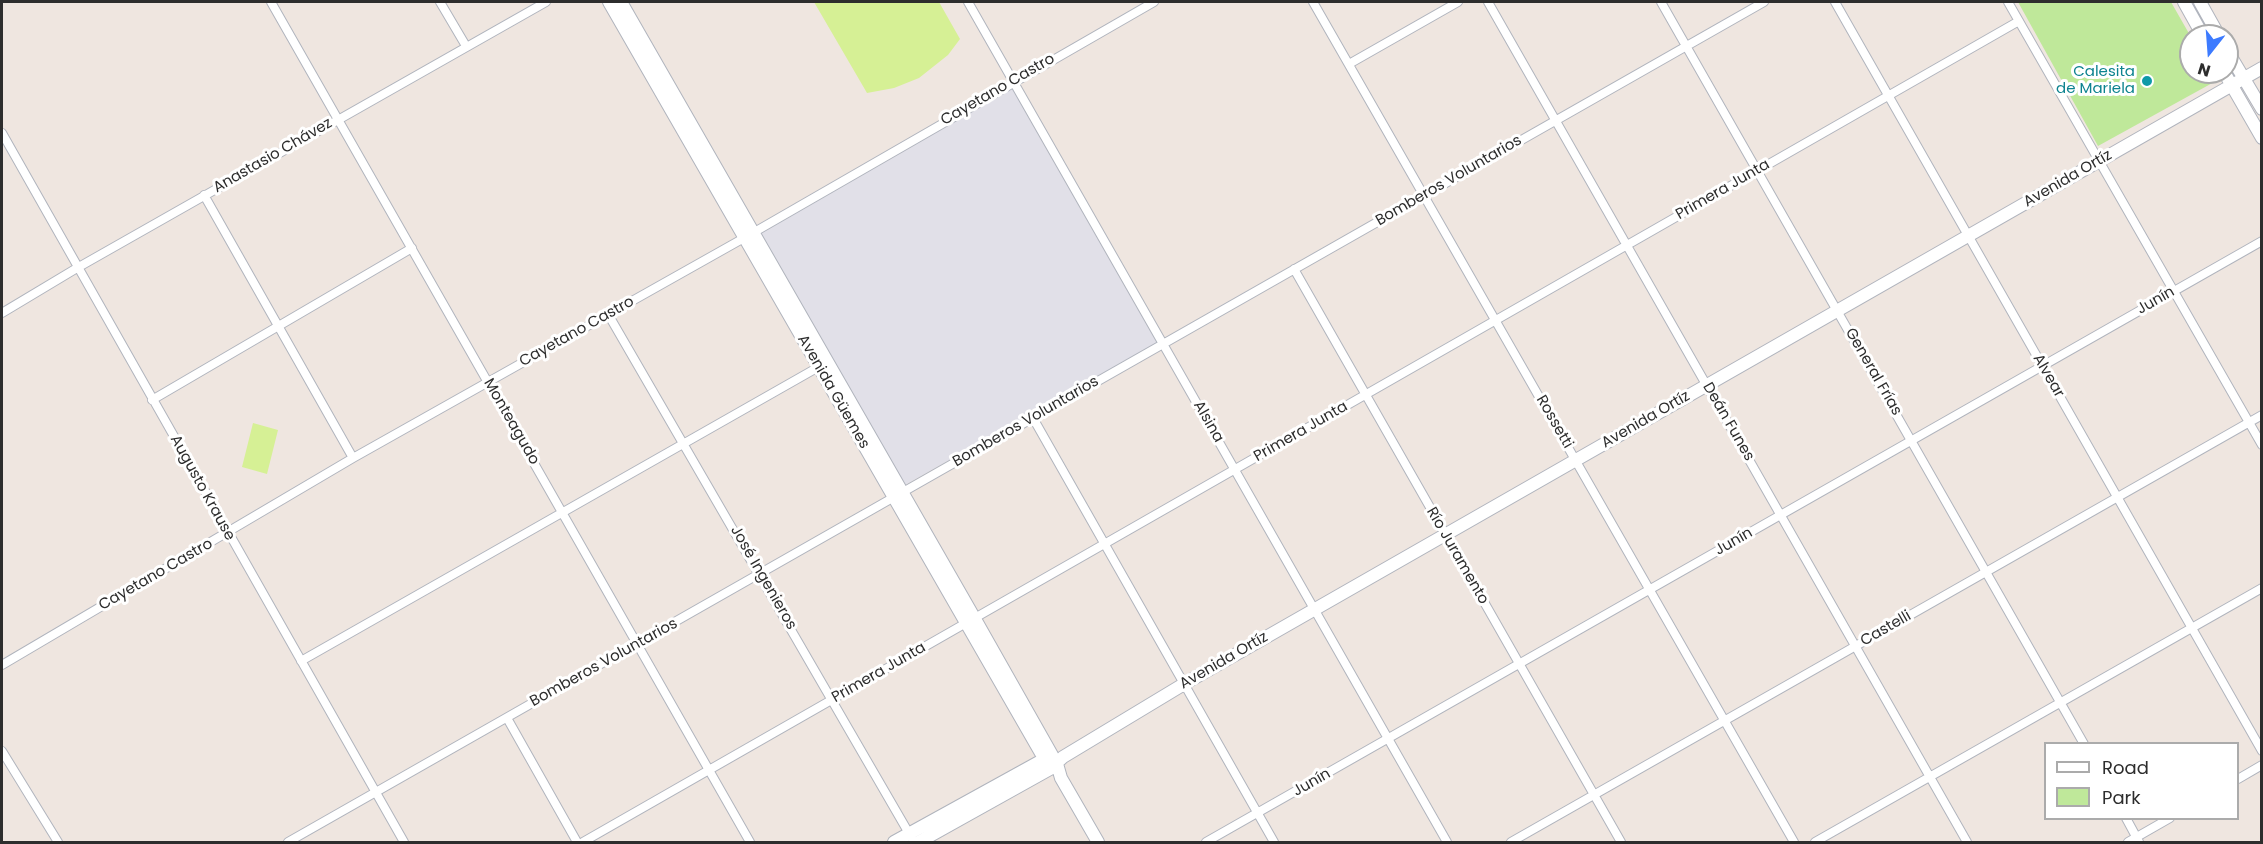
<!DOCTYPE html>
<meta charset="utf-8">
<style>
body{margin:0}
#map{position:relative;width:2263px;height:844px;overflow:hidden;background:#efe6e0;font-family:Poppins,sans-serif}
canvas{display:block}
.frame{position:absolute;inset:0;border:3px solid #2d2d2d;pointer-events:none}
.legend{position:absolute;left:2044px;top:742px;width:195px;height:78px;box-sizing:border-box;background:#fff;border:2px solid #ababab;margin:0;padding:8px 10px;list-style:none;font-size:18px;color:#2d2d2d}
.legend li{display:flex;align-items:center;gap:12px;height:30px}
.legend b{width:30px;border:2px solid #ababab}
.north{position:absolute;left:2179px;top:24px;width:60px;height:60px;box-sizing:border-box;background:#fff;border:2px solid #ababab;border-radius:50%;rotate:197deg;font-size:16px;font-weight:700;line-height:24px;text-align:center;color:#2d2d2d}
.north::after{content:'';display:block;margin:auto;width:21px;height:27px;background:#3d7bff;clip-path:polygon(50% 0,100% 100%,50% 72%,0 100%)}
</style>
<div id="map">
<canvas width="2263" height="844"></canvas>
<div class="frame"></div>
<ul class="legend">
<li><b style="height:8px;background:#fff"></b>Road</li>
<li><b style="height:16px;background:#bfe89a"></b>Park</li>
</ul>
<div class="north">N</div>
</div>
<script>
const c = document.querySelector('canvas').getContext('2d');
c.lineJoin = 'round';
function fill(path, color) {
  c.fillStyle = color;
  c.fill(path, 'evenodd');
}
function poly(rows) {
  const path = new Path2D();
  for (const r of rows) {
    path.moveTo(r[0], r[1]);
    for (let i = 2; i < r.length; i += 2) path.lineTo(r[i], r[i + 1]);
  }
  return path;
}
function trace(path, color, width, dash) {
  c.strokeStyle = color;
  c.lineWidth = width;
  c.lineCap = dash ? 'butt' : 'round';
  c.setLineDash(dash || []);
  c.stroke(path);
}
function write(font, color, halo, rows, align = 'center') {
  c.font = font + ' Poppins,sans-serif';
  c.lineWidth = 6;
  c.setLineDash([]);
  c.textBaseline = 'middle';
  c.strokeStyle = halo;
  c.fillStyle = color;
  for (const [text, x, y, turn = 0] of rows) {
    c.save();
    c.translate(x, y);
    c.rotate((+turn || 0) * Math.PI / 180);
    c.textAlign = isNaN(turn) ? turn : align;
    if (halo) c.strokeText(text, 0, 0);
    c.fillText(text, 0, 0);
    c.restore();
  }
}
fill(poly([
 [1012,86,1158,342,905,485,759,233]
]), '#e1e0e8');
fill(poly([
 [2018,2,2171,2,2191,37,2191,72,2211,72,2216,81,2098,146]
]), '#bfe89a');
fill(poly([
 [814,2,939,2,960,39,948,55,919,78,894,88,867,93],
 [253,423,278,430,267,474,242,467]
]), '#d6f095');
const street = poly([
 [271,2,750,842],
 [440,2,466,46],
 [968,2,1447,842],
 [1313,2,1794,842],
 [1488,2,1967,842],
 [1661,2,2084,744],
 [1835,2,2262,751],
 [2008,2,2262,445],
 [1349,64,1458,2],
 [2,133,404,842],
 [204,195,353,458],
 [1294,269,1621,842],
 [2,313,77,268,546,2],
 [608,314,914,842],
 [152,400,412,248],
 [1033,418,1274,842],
 [301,661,822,365],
 [2,665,353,458,744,238,1154,2],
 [507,718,577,842],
 [2,751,58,842],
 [2238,779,2262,765],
 [2126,818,2139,842],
 [288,842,1764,2],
 [583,842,2019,21],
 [1206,842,2262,241],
 [1511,842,2262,415],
 [1815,842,2262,588],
 [2128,842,2170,818]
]);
const secondary = poly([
 [609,2,1049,767],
 [621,2,975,619,1057,764,1061,778,1098,842],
 [2184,2,2203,36],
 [2200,2,2219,36],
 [2227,50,2262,109],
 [2224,72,2262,138],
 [894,842,1050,756],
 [919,842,1050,769,1063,757,1184,684,2262,68]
]);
trace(street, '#b0b4bd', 10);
trace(secondary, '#b0b4bd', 14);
trace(street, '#fff', 8);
trace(secondary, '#fff', 12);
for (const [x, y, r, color] of [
 [2147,81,6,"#0f9aa8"]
]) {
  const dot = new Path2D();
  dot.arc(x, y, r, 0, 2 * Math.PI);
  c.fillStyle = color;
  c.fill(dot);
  trace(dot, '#fff', 2);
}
write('15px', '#0d838f', '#fff', [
 ["Calesita",2135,72],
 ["de Mariela",2135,89]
], 'right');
write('15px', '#2d2d2d', '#fff', [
 ["Cayetano Castro",998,90,-30],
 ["Anastasio Chávez",273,156,-30],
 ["Avenida Ortíz",2068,179,-30],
 ["Bomberos Voluntarios",1449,181,-30],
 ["Primera Junta",1723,190,-30],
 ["Junín",2156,301,-30],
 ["Cayetano Castro",577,332,-29],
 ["General Frías",1873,372,60],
 ["Alvear",2048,376,60],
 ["Avenida Güemes",833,392,60],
 ["Avenida Ortíz",1646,420,-30],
 ["Monteagudo",511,422,60],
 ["Bomberos Voluntarios",1026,422,-30],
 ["Alsina",1208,422,60],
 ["Rossetti",1554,422,60],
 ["Deán Funes",1728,422,60],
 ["Primera Junta",1301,432,-30],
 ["Augusto Krause",202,488,61],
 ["Junín",1734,542,-30],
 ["Río Juramento",1457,556,60],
 ["Cayetano Castro",156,575,-30],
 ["José Ingenieros",763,578,60],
 ["Castelli",1886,629,-30],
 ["Avenida Ortíz",1224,661,-30],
 ["Bomberos Voluntarios",604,663,-29],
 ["Primera Junta",879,673,-30],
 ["Junín",1312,783,-30]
]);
</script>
